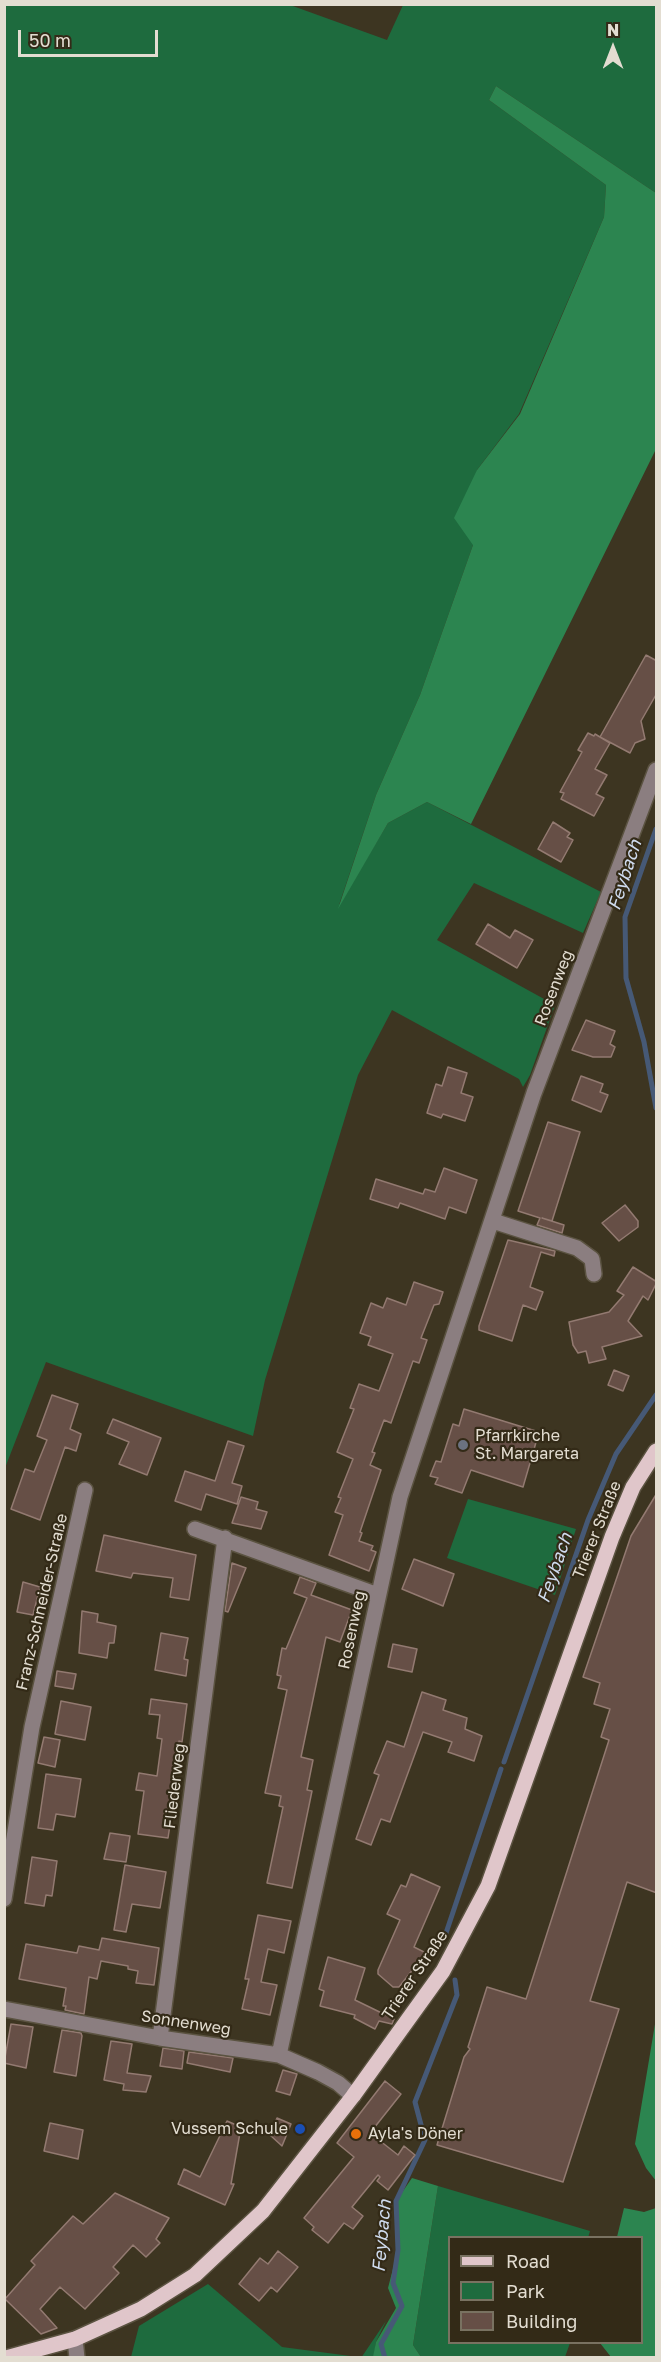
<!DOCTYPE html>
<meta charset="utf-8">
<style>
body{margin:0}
#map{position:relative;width:661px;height:2362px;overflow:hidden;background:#3d3521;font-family:"Golos Text",sans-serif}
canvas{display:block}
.frame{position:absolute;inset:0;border:6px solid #e3ddd1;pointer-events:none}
.legend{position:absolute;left:448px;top:2236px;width:195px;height:108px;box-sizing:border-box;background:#332a17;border:2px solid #797261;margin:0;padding:8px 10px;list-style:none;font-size:18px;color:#e3ddd1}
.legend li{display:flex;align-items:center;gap:12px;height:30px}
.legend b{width:30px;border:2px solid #797261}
.north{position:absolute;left:583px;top:18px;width:60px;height:60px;-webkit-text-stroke:4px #332a17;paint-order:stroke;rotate:0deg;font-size:16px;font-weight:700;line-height:24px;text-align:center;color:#e3ddd1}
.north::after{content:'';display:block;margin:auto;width:21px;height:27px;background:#e3ddd1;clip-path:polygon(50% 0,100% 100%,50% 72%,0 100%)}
.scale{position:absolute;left:18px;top:30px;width:140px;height:27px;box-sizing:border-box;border:3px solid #e3ddd1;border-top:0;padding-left:8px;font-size:18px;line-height:21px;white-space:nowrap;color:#e3ddd1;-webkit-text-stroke:4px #332a17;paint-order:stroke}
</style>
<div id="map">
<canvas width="661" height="2362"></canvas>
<div class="frame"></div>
<ul class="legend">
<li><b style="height:8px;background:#e0c6ca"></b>Road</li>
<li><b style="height:16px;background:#1e6b3e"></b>Park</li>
<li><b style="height:16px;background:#664f46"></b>Building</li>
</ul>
<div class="north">N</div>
<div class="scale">50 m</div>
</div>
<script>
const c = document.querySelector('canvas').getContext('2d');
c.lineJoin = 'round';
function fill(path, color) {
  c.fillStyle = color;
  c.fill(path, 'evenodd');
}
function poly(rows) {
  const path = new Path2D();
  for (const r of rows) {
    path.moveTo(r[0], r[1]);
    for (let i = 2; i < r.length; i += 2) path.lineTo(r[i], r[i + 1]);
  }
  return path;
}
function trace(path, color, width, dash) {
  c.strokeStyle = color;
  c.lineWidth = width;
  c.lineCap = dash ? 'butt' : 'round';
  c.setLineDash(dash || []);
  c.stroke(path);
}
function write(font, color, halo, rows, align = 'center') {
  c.font = font + ' "Golos Text",sans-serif';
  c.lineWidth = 4.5;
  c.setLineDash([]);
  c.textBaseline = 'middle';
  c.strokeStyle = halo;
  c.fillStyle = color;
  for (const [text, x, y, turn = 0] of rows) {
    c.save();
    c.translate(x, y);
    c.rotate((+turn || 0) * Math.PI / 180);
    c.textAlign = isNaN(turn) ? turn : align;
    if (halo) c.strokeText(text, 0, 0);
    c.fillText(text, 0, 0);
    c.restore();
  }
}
fill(poly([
 [5,5,290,5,387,40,403,5,656,5,656,193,496,86,489,100,606,185,604,217,519,414,477,470,473,545,420,695,376,795,339,905,388,823,427,802,601,892,583,933,474,883,437,940,555,1005,530,1075,523,1087,519,1079,392,1010,358,1075,265,1380,253,1436,46,1362,5,1468],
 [468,1499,576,1529,555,1595,447,1558],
 [438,2186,590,2231,588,2238,450,2238,450,2342,570,2343,565,2357,421,2357,413,2345],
 [208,2284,282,2347,358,2357,131,2357,139,2326],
 [386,2321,376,2342,374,2357,361,2358]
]), '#1e6b3e');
fill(poly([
 [496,86,656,193,656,449,471,824,427,802,388,823,338,909,376,795,420,695,473,545,454,518,477,470,520,414,604,217,606,185,489,100],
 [656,2018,656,2181,646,2168,635,2144],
 [412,2178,438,2186,413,2345,421,2357,373,2357,376,2342,396,2308,388,2288,398,2249,396,2201],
 [624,2208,644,2212,656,2208,656,2357,611,2357,600,2343,642,2342,642,2238,617,2237]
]), '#2c8550');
trace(poly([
 [656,829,625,917,626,978,644,1042,656,1108],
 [504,1762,588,1520,616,1454,656,1395],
 [444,1939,501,1769],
 [385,2358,381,2344,402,2306,393,2283,398,2250,396,2201,425,2140,415,2102,457,1995,455,1980]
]), '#465976', 5);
const building = poly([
 [646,655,657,661,657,693,641,721,645,739,635,743,630,753,600,737,646,655],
 [588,733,594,736,595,734,610,743,595,769,607,775,596,794,604,798,594,816,561,799,564,793,560,792,582,752,578,750,588,733],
 [553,822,570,833,567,837,573,840,561,862,538,849,553,822],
 [488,924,510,938,515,930,533,940,517,968,476,944,488,924],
 [586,1020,615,1031,610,1044,615,1047,611,1057,593,1057,572,1050,586,1020],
 [448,1067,467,1073,461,1093,473,1097,465,1121,443,1114,441,1118,427,1113,436,1084,442,1086,448,1067],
 [581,1076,603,1084,600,1092,608,1095,601,1112,572,1100,581,1076],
 [548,1122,580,1132,552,1221,542,1218,564,1225,562,1233,537,1225,540,1218,518,1211,548,1122],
 [444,1168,477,1180,466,1213,449,1207,445,1219,400,1203,398,1208,370,1199,376,1179,423,1194,425,1189,435,1192,444,1168],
 [625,1205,638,1221,638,1227,619,1241,602,1223,625,1205],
 [508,1240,555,1251,554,1256,541,1252,530,1287,543,1292,536,1310,523,1305,512,1341,479,1330,479,1326,508,1240],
 [633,1267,657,1282,648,1300,643,1296,628,1321,642,1336,602,1347,606,1359,589,1363,586,1351,578,1353,573,1345,569,1322,609,1312,624,1295,617,1291,633,1267],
 [414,1282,443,1292,439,1304,434,1305,421,1338,427,1340,419,1363,413,1361,391,1423,384,1420,372,1452,375,1453,370,1465,381,1470,360,1532,362,1533,359,1541,373,1546,371,1550,376,1552,369,1571,329,1555,343,1515,335,1512,341,1498,338,1497,353,1459,337,1452,354,1409,350,1408,359,1384,379,1391,393,1354,368,1345,371,1337,360,1333,371,1303,383,1308,387,1298,406,1305,414,1282],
 [614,1370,629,1376,623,1391,608,1385,614,1370],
 [52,1395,78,1404,70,1429,81,1434,76,1451,65,1447,40,1520,11,1509,25,1469,34,1472,47,1440,37,1436,52,1395],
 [464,1409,539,1432,523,1487,471,1470,462,1493,435,1484,438,1478,430,1476,436,1461,441,1462,453,1424,459,1426,464,1409],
 [113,1419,161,1438,147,1475,119,1464,129,1442,107,1433,113,1419],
 [228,1441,244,1446,232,1483,242,1486,237,1504,206,1494,201,1510,175,1501,185,1471,215,1481,228,1441],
 [657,1493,657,1893,627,1882,590,2001,619,2009,563,2182,437,2145,464,2057,470,2049,468,2047,487,1987,526,1999,609,1740,601,1737,610,1709,594,1704,600,1683,583,1677,631,1536,657,1493],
 [241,1497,258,1502,256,1509,267,1512,261,1529,232,1523,241,1497],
 [104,1535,196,1555,189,1600,170,1597,173,1578,133,1573,131,1578,96,1571,104,1535],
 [414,1559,454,1574,443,1606,402,1589,414,1559],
 [232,1563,246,1568,228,1612,225,1611,232,1563],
 [300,1577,316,1583,311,1595,352,1610,340,1642,326,1637,315,1690,301,1757,313,1760,307,1790,312,1791,292,1888,267,1883,283,1807,279,1806,281,1796,265,1793,287,1690,278,1688,281,1676,277,1675,282,1648,286,1649,307,1598,294,1593,300,1577],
 [23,1582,40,1587,33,1615,17,1612,23,1582],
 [82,1611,98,1614,97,1622,116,1626,114,1643,109,1643,107,1658,79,1653,82,1611],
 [161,1633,188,1638,184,1659,188,1660,186,1676,155,1670,161,1633],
 [393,1644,417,1649,412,1672,388,1667,393,1644],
 [57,1671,76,1674,73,1689,55,1686,57,1671],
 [422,1692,446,1700,443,1710,467,1718,465,1729,482,1736,474,1761,448,1752,452,1742,423,1732,390,1822,381,1819,371,1845,356,1839,379,1775,374,1773,387,1741,404,1747,422,1692],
 [151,1699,187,1704,182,1742,179,1741,175,1779,177,1779,168,1838,138,1834,144,1791,136,1790,139,1773,157,1776,162,1739,157,1738,160,1715,149,1714,151,1699],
 [61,1701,91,1707,85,1740,55,1734,61,1701],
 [44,1737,60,1740,55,1767,38,1763,44,1737],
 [46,1774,81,1779,75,1817,56,1814,53,1830,38,1828,46,1774],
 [110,1833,130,1836,126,1862,104,1859,110,1833],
 [32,1857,57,1861,52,1896,46,1895,44,1906,25,1903,32,1857],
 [125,1865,166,1872,160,1908,132,1904,126,1932,114,1930,125,1865],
 [411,1874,440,1887,414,1947,426,1953,399,1987,393,1987,378,1974,378,1970,400,1920,387,1914,401,1885,406,1887,411,1874],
 [258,1915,291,1921,284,1953,268,1949,261,1982,277,1985,270,2015,242,2009,249,1979,245,1979,258,1915],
 [102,1938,159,1948,154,1985,136,1983,138,1971,128,1969,128,1966,101,1961,97,1979,89,1977,84,2014,65,2010,66,2006,63,2006,66,1988,19,1979,26,1944,77,1953,79,1946,99,1950,102,1938],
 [328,1957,365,1968,355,2000,394,2019,392,2024,379,2021,375,2029,354,2018,355,2015,320,2006,324,1991,319,1989,328,1957],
 [11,2024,33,2027,26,2068,4,2063,11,2024],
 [62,2030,81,2033,82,2036,76,2076,54,2072,62,2030],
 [111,2041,132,2044,127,2073,151,2076,146,2092,123,2090,124,2084,104,2080,111,2041],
 [163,2048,184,2051,182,2069,160,2066,163,2048],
 [189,2052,233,2058,230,2072,187,2063,189,2052],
 [283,2070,297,2074,290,2095,276,2091,283,2070],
 [385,2081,401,2094,370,2133,398,2155,404,2146,415,2155,388,2190,377,2181,380,2177,378,2175,352,2207,363,2216,353,2229,344,2223,328,2243,312,2230,314,2227,304,2218,354,2157,337,2143,385,2081],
 [277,2118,291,2124,282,2146,270,2135,277,2118],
 [227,2121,241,2127,231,2184,234,2184,225,2205,178,2184,184,2169,200,2177,227,2121],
 [50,2123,83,2130,78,2159,44,2151,50,2123],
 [115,2193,169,2218,156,2239,160,2243,146,2257,133,2245,113,2267,119,2273,85,2309,60,2287,40,2309,57,2328,41,2334,5,2299,35,2265,31,2261,73,2216,83,2224,115,2193],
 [278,2251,298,2267,277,2292,271,2287,259,2301,239,2284,260,2258,268,2264,278,2251]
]);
fill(building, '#664f46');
trace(building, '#937a71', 1.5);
const minor = poly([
 [493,1221,577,1248,592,1259,594,1274],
 [195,1529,378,1595],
 [4,1899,32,1727,85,1490],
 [4,2009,160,2038,279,2055,318,2072,338,2083,353,2096],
 [160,2038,225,1538],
 [279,2055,400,1497,534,1093,656,770],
 [75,2339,77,2358]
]);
const major = poly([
 [6,2358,75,2339,141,2309,195,2275,263,2211,353,2096,443,1971,488,1886,612,1537,633,1487,656,1451]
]);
trace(minor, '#5b5341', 18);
trace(major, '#5b5341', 18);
trace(minor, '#8b7e80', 15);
trace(major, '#e0c6ca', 15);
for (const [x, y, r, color] of [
 [463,1445,6,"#6b7280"],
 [300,2129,6,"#1a4fb4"],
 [356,2134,6,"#e8710a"]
]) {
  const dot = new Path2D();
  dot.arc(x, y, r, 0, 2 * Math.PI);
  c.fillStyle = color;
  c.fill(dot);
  trace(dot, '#332a17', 2);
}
write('16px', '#e3ddd1', '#332a17', [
 ["Rosenweg",554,988,-69],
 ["Trierer Straße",597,1530,-68],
 ["Franz-Schneider-Straße",42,1602,-77],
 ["Rosenweg",352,1630,-78],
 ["Fliederweg",175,1786,-83],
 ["Trierer Straße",415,1975,-56],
 ["Sonnenweg",186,2023,9]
]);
write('16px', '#e3ddd1', '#332a17', [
 ["Pfarrkirche",475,1436],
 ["St. Margareta",475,1454],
 ["Vussem Schule",288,2129,"right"],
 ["Ayla's Döner",368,2134]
], 'left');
write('italic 18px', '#cfdbee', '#332a17', [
 ["Feybach",625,875,-72],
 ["Feybach",555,1568,-71],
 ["Feybach",382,2236,-85]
]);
</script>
